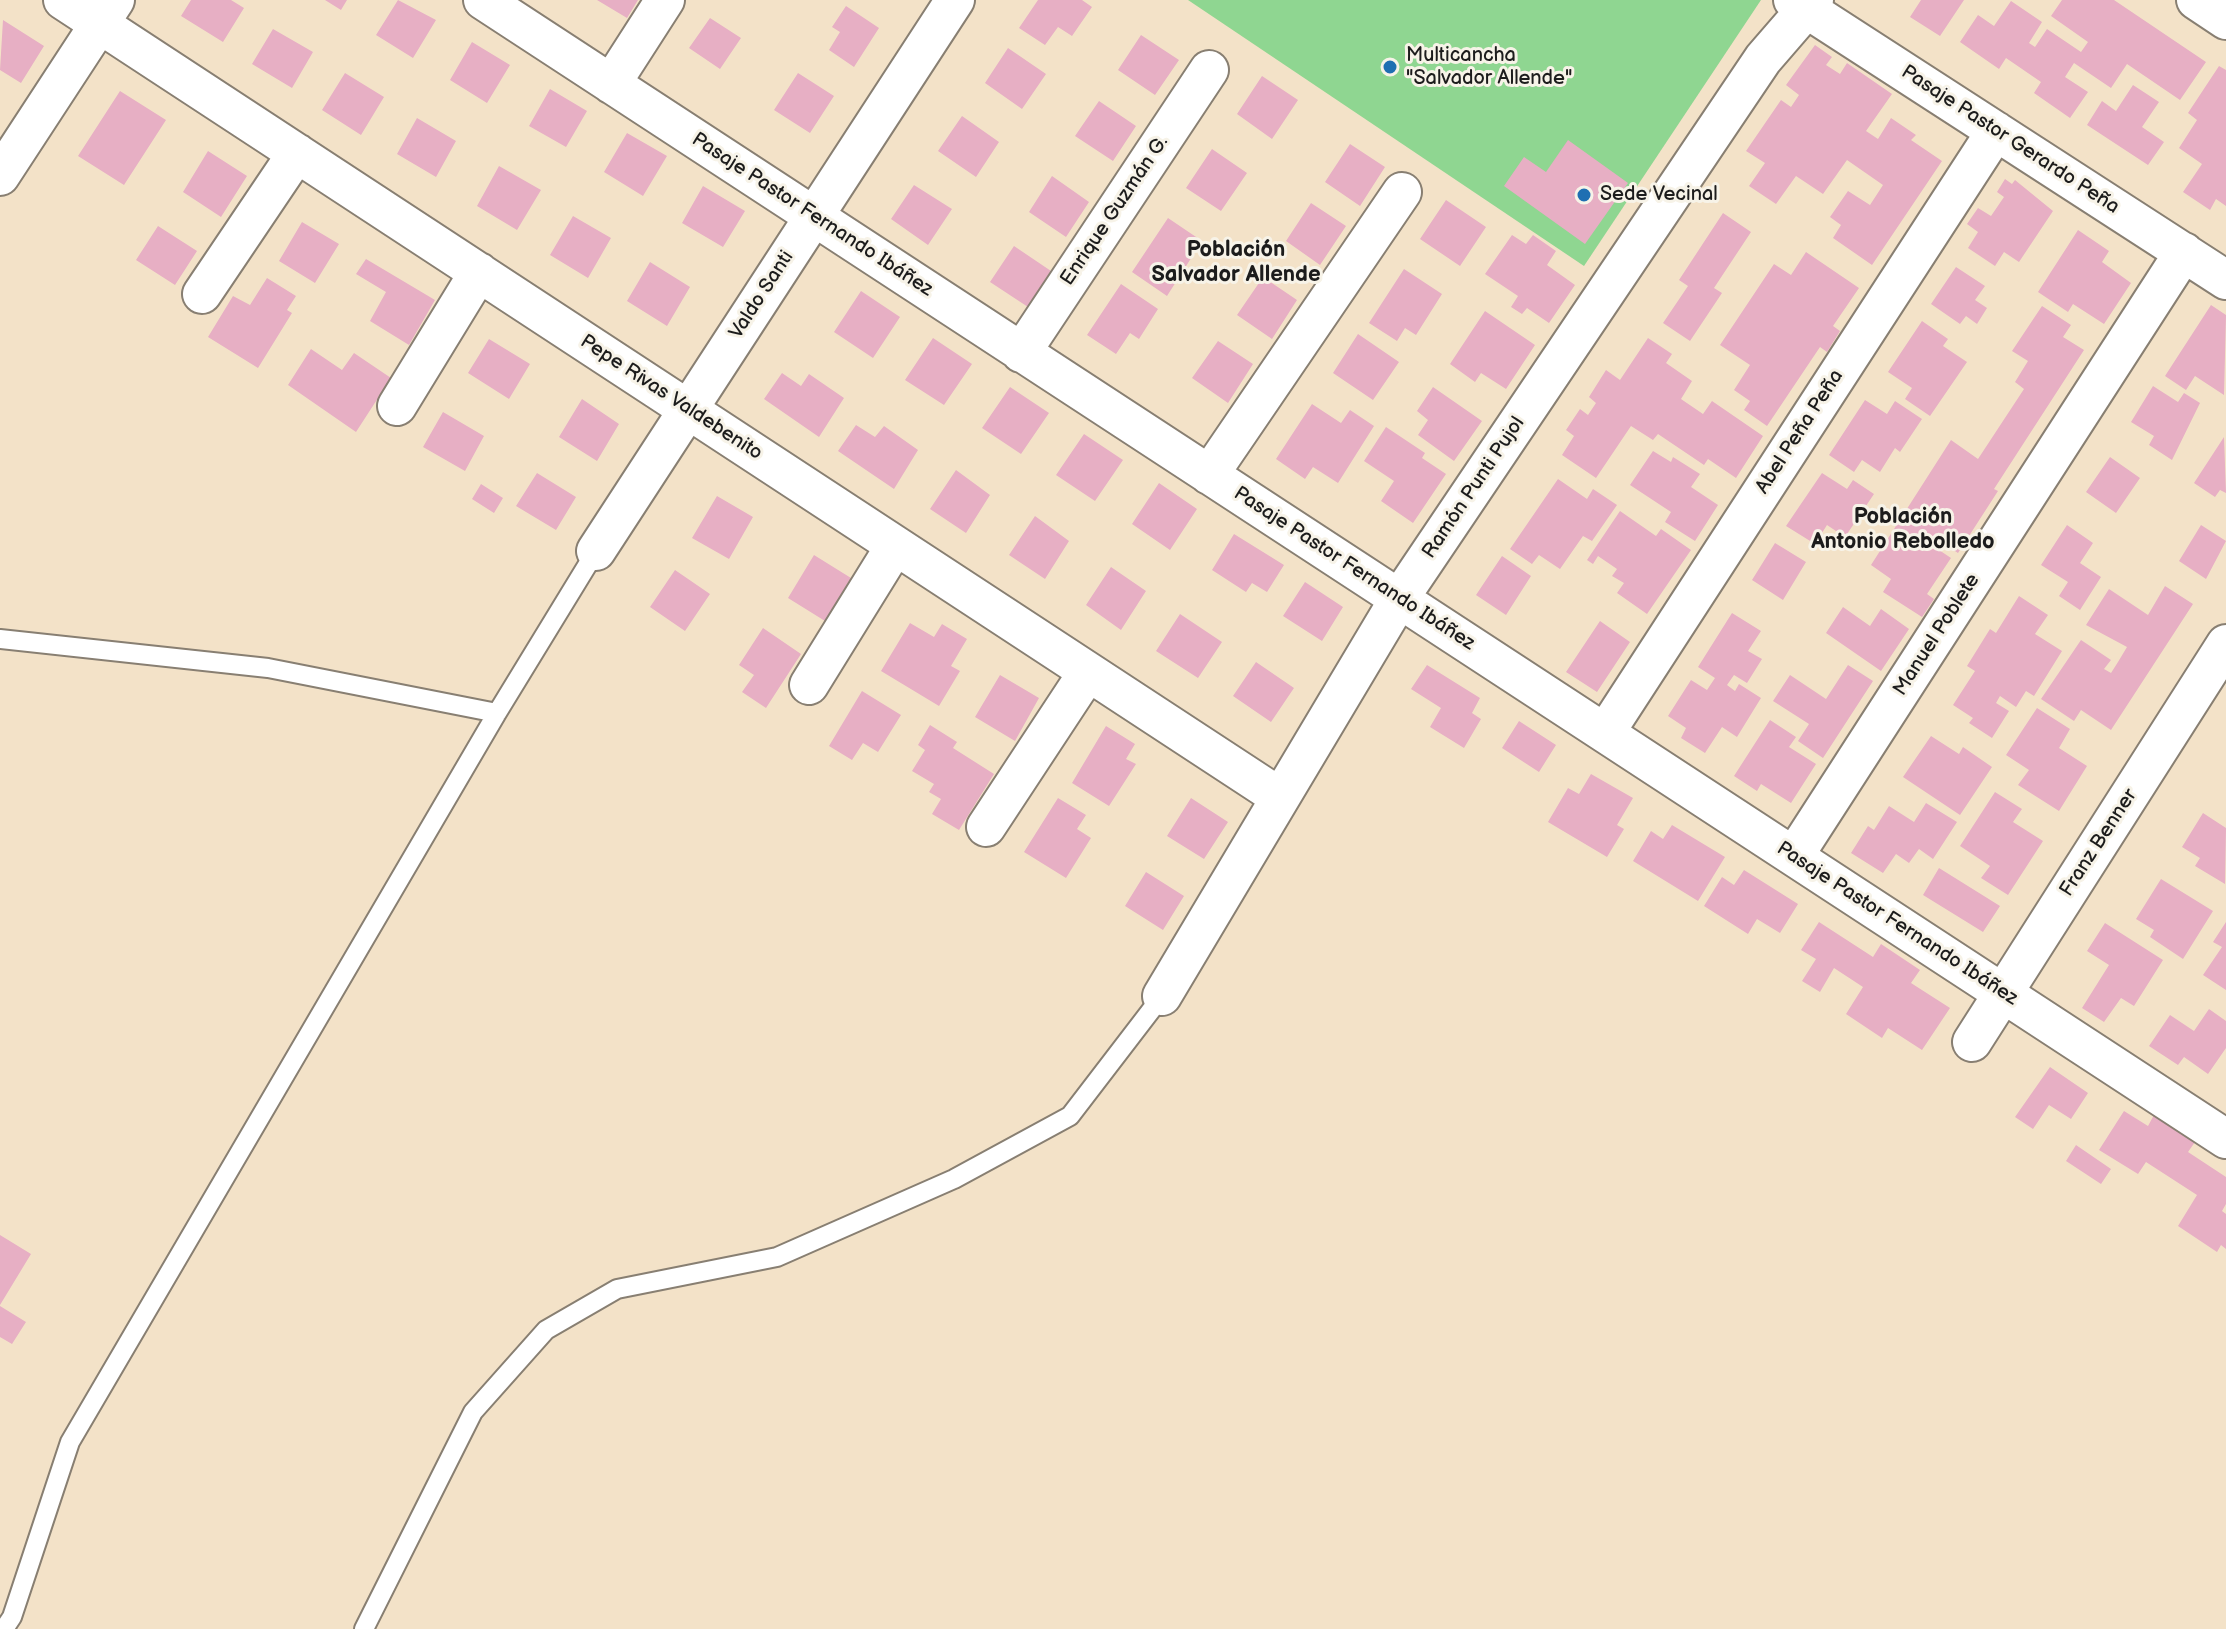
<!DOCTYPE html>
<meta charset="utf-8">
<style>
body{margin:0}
canvas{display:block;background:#f3e2c8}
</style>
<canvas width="2226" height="1629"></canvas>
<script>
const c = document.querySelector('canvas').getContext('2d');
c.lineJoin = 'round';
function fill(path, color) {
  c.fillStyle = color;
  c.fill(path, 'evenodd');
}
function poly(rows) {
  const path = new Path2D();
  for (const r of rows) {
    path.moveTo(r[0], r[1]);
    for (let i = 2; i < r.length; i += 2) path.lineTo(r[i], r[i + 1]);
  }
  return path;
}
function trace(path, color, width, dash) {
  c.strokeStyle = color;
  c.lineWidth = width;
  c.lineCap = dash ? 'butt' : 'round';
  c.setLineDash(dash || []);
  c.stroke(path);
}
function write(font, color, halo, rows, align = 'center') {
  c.font = font + ' "Balsamiq Sans",sans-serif';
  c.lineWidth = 6;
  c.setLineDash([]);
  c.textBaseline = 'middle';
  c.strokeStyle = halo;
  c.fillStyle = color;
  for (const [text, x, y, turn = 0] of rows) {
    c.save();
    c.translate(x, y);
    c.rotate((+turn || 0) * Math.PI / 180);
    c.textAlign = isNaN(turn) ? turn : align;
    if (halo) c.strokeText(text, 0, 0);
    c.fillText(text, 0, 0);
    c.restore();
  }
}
fill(poly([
 [1188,0,1761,0,1584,266]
]), '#8fd691');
fill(poly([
 [191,0,231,0,244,8,223,42,181,16],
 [325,0,347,0,341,10],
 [398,0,436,20,413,58,376,35],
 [597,0,638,0,627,18],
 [1038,0,1082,0,1092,7,1072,36,1058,27,1045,45,1019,28],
 [1921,0,1964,0,1940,36,1910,17],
 [2062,0,2114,0,2206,62,2180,100,2127,64,2111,88,2074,63,2065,77,2088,92,2070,118,2034,93,2041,82,2006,58,1999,69,1960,42,1978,15,1994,26,2011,1,2042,22,2029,43,2035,47,2047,29,2081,52,2088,42,2051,16],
 [846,6,879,28,854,67,829,50,840,32,832,27],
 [710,18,741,38,720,69,689,48],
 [3,20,44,46,21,83,0,70],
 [273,29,313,52,292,88,252,64],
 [1141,35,1179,60,1155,95,1118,70],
 [472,42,510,65,487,103,450,80],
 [1815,45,1832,57,1826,65,1840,74,1847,63,1892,94,1866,131,1878,139,1891,118,1916,135,1911,140,1942,161,1872,265,1833,238,1841,225,1830,217,1848,191,1870,205,1883,185,1847,160,1823,194,1796,176,1776,204,1749,186,1765,163,1746,151,1781,100,1791,107,1799,95,1786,85],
 [1008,48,1046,74,1022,109,985,83],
 [2219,66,2226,70,2226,206,2216,199,2210,210,2183,192,2202,164,2179,148,2197,120,2188,113],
 [345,73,384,97,361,135,322,110],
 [798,73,834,96,810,133,774,110],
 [1262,76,1298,100,1272,139,1237,114],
 [2133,85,2159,102,2142,127,2164,142,2148,165,2087,125,2102,101,2116,111],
 [550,89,587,111,566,147,529,126],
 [120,91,166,120,124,185,78,156],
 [1099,101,1136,126,1113,161,1075,136],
 [962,116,999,142,976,177,938,151],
 [417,118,456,141,436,177,397,154],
 [627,133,667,156,643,196,604,172],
 [1568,140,1628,183,1585,244,1504,186,1524,157,1546,172],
 [1350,144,1385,167,1360,206,1325,182],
 [1212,149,1247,173,1221,211,1186,188],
 [208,151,247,176,221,217,183,192],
 [499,166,541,190,517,230,477,206],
 [1052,176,1089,202,1066,237,1029,212],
 [2005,179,2012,184,2015,180,2053,211,2019,262,2004,252,1995,266,1968,248,1978,232,1967,224,1978,208,1991,216,2004,197,1997,192],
 [914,185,952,209,928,245,891,219],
 [703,186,745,211,723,247,682,223],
 [1446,200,1486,227,1460,266,1420,239],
 [1311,203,1346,226,1320,265,1286,241],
 [1723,213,1751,232,1714,288,1722,293,1690,341,1663,323,1688,286,1679,280],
 [573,216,611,238,588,278,550,255],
 [1168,218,1202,241,1167,296,1132,272],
 [302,222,339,244,315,283,279,261],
 [158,226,197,251,175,285,136,260],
 [2078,230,2109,251,2102,262,2131,283,2104,324,2073,304,2068,312,2038,292],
 [1512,235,1526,244,1533,235,1556,251,1547,265,1575,285,1549,323,1527,308,1522,314,1511,307,1518,296,1485,274],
 [1014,246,1051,271,1028,307,990,282],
 [1806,252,1859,288,1833,326,1840,331,1827,352,1820,347,1767,426,1744,410,1750,401,1734,390,1750,365,1720,345,1774,264,1791,275],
 [366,259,435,300,409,345,370,321,386,292,356,274],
 [650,262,690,287,667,326,627,301],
 [1956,267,1985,286,1975,300,1987,308,1977,324,1966,316,1960,324,1931,304],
 [1404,269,1442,294,1416,335,1405,328,1397,341,1369,323],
 [1263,277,1297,300,1272,339,1237,315],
 [267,278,296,296,287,310,292,313,258,368,208,337,233,296,250,305],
 [1121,284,1158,309,1139,339,1130,333,1116,354,1087,335],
 [861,291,900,317,873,358,834,332],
 [2211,305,2226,315,2224,395,2195,376,2186,390,2165,376],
 [2042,306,2071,325,2063,337,2084,350,1994,489,1998,491,1958,553,1929,534,1924,540,1951,558,1927,594,1934,599,1922,617,1883,592,1891,579,1871,565,1951,440,1978,459,2024,389,2015,382,2028,361,2012,351],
 [1485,311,1535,345,1506,389,1481,373,1475,382,1450,364],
 [1922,321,1948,339,1943,346,1967,362,1930,416,1905,399,1912,388,1888,372],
 [1358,334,1399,362,1373,400,1333,373],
 [933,338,972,364,944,405,905,380],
 [1648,338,1672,354,1666,363,1692,381,1681,399,1703,414,1712,401,1763,436,1736,478,1708,459,1704,465,1658,434,1653,440,1631,426,1596,478,1562,455,1574,436,1566,430,1580,409,1588,415,1596,403,1589,397,1606,370,1620,380],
 [489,339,530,364,509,399,468,373],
 [1218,341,1253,364,1228,403,1192,378],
 [311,349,342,370,354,353,391,378,356,432,288,385],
 [782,373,801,386,809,374,844,398,819,437,764,399],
 [2153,386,2178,402,2184,393,2200,403,2172,460,2149,445,2154,436,2131,422],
 [1010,387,1049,413,1021,454,982,428],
 [1433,387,1482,421,1454,461,1418,435,1428,420,1417,411],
 [582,399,619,424,597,461,559,437],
 [1865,400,1887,414,1895,401,1922,419,1900,452,1895,448,1880,472,1862,460,1854,472,1829,455],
 [1312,404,1341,423,1350,410,1374,426,1338,483,1313,467,1305,479,1276,459],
 [443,412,484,436,465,471,423,447],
 [856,425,875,437,884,426,918,450,894,489,838,451],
 [1386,427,1425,453,1422,458,1446,474,1413,523,1381,501,1394,481,1364,461],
 [1084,434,1123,460,1095,501,1056,475],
 [2224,437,2226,493,2220,490,2215,497,2194,483],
 [1653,451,1671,462,1673,457,1700,474,1691,487,1718,505,1695,541,1665,522,1671,512,1630,485],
 [2110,457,2140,478,2116,513,2086,492],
 [956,470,990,495,966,533,930,509],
 [537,473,576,497,556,530,516,506],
 [1822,473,1847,489,1853,480,1874,494,1845,537,1827,525,1815,544,1786,526],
 [1558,479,1587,499,1593,489,1617,505,1592,541,1583,536,1560,569,1539,555,1532,564,1510,549],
 [1159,483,1197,509,1170,550,1132,524],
 [481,484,503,498,494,513,472,499],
 [717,496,753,517,729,559,692,538],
 [1620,511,1656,536,1661,529,1691,550,1647,614,1617,593,1624,583,1612,576,1617,569,1598,556,1593,564,1587,560],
 [1035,516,1069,541,1045,579,1009,555],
 [2067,525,2093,543,2080,563,2101,577,2080,610,2059,596,2068,582,2041,565],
 [2201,525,2226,541,2206,579,2179,561],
 [1234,534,1284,565,1267,592,1252,583,1246,592,1212,570],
 [1775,543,1806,562,1783,600,1752,580],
 [814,555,851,578,825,621,788,598],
 [1502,556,1531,576,1506,615,1476,595],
 [1111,567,1146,591,1121,630,1086,605],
 [675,570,710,594,685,631,650,607],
 [1305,582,1343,607,1322,641,1283,616],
 [2165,586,2193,604,2111,730,2081,710,2074,721,2041,699,2081,640,2111,660,2104,669,2111,673,2118,662,2127,647,2086,625,2109,589,2148,615],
 [2019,596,2048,615,2035,634,2062,651,2034,696,2026,691,2016,707,2000,696,1996,703,2009,711,1992,738,1969,723,1973,718,1953,705,1975,671,1967,666,1990,629,1996,633],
 [1843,607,1870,626,1881,609,1909,629,1881,671,1826,633],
 [1732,613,1761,631,1748,651,1762,659,1747,683,1734,675,1727,685,1735,691,1739,684,1761,698,1737,737,1722,727,1705,753,1681,738,1686,728,1668,716,1691,680,1707,690,1715,678,1698,667],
 [1180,614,1222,642,1198,678,1156,651],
 [1600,621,1630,642,1597,692,1566,672],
 [910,623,934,637,942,624,967,639,951,666,960,671,939,706,881,671],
 [763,628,801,654,766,708,742,692,754,675,739,665],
 [1256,662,1294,688,1271,722,1233,696],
 [1427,665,1480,698,1472,713,1481,719,1464,748,1430,727,1441,708,1411,689],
 [1848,665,1873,681,1823,758,1798,741,1809,724,1773,701,1790,675,1826,699],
 [1000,675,1039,698,1015,741,975,717],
 [862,691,901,715,878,752,863,743,852,760,829,746],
 [2037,708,2070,729,2059,748,2087,766,2059,811,2018,785,2029,770,2006,755],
 [1770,720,1796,737,1789,747,1816,764,1791,803,1761,784,1757,791,1734,776],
 [1519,721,1556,745,1539,772,1502,748],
 [930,725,957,742,953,748,994,774,959,830,932,814,941,799,929,792,934,784,912,771,925,750,918,745],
 [1106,726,1135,744,1126,759,1136,764,1109,806,1072,783],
 [1931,736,1959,754,1963,747,1992,767,1960,815,1903,777],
 [1591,774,1633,798,1617,825,1624,829,1607,857,1548,822,1568,788,1579,794],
 [1995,792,2022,809,2013,822,2043,841,2008,895,1981,878,1990,866,1960,846],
 [1058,798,1086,815,1077,829,1091,838,1066,878,1024,852],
 [1191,798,1228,822,1204,859,1167,836],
 [1926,803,1957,822,1933,859,1919,849,1909,863,1896,854,1883,873,1851,853,1868,826,1874,830,1889,806,1914,822],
 [2203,813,2226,828,2225,884,2195,866,2200,858,2182,847],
 [1672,825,1725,857,1698,901,1633,861,1651,831,1663,839],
 [1939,868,2000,906,1983,932,1923,895],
 [1744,870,1798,904,1780,933,1757,919,1748,934,1704,906,1722,877,1734,885],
 [1146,872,1184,896,1163,930,1125,906],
 [2161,879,2213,911,2183,959,2150,937,2154,930,2136,919],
 [1819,922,1873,957,1881,944,1920,970,1911,983,1950,1008,1922,1050,1888,1028,1882,1038,1846,1014,1863,987,1834,968,1820,992,1802,981,1816,959,1801,950],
 [2226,922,2226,990,2203,975,2222,947,2213,942],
 [2105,923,2163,960,2134,1006,2121,998,2104,1022,2082,1008,2109,965,2087,951],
 [2209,1009,2226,1021,2226,1048,2208,1074,2184,1057,2178,1065,2149,1046,2170,1015,2194,1031],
 [2050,1067,2088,1093,2071,1119,2049,1105,2033,1129,2015,1117],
 [2124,1111,2148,1126,2154,1115,2195,1142,2188,1152,2226,1177,2226,1204,2222,1211,2226,1214,2226,1249,2221,1245,2217,1252,2178,1226,2197,1195,2146,1162,2138,1174,2099,1150],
 [2076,1145,2111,1169,2101,1184,2066,1161],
 [0,1235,31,1254,0,1305],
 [0,1306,26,1322,12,1344,0,1337]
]), '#e7afc4');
const service = poly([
 [0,639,268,668,497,713],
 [4,1629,12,1617,70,1442,497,713,596,551],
 [364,1629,473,1412,546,1330,617,1289,777,1257,954,1179,1070,1116,1162,996]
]);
const minor = poly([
 [63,0,1278,796],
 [483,0,2226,1139],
 [1793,0,2226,280],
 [2196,0,2226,20],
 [611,84,665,0],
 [0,176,115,0],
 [202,294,297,153],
 [1021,353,1209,70],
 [397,406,479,272],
 [1209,475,1402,192],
 [596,551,955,0],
 [809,685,895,546],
 [1605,733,1996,131],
 [986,827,1088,672],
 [1794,856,2184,252],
 [1162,996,1399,599,1763,59,1814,0],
 [1972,1042,2226,644]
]);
trace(service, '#887f72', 22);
trace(minor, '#887f72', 42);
trace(service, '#fff', 18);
trace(minor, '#fff', 38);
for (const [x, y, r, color] of [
 [1390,67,8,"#1f6fb2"],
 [1584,195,8,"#1f6fb2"]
]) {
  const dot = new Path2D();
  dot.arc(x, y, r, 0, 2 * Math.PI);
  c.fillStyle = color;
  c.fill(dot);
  trace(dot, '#f7f3e8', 3);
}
write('20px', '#1c1c1c', '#f7f3e8', [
 ["Multicancha",1406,56],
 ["\"Salvador Allende\"",1406,79],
 ["Sede Vecinal",1600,195]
], 'left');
write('20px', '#1c1c1c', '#f7f3e8', [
 ["Pasaje Pastor Gerardo Peña",2010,140,33],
 ["Enrique Guzmán G.",1115,211,-56],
 ["Pasaje Pastor Fernando Ibáñez",812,215,33],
 ["Valdo Santi",762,295,-57],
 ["Pepe Rivas Valdebenito",671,398,33],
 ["Abel Peña Peña",1800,432,-57],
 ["Ramón Punti Pujol",1474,488,-56],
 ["Pasaje Pastor Fernando Ibáñez",1354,569,33],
 ["Manuel Poblete",1937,635,-57],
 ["Franz Benner",2099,843,-57],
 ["Pasaje Pastor Fernando Ibáñez",1897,924,33]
]);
write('bold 22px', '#1c1c1c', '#f7f3e8', [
 ["Población",1236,250],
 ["Salvador Allende",1236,275],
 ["Población",1903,517],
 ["Antonio Rebolledo",1903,542]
]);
</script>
